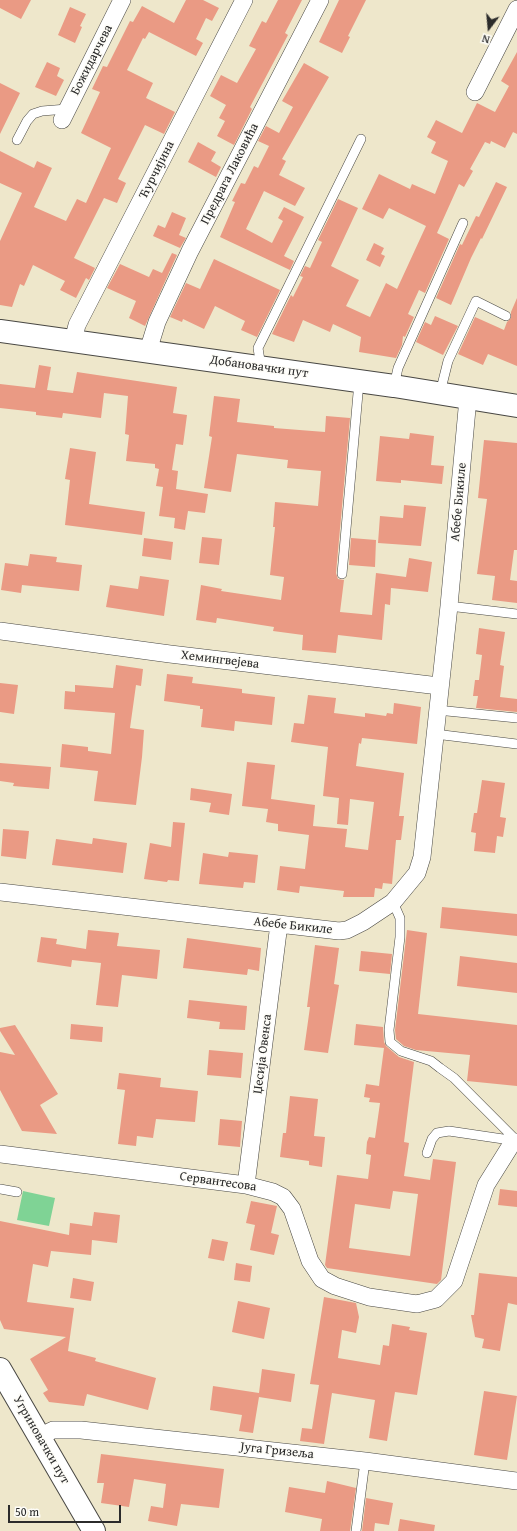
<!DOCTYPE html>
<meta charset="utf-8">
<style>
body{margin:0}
#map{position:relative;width:517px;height:1531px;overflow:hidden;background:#eee7cb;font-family:"Gentium Book Plus",serif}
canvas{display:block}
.north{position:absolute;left:469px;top:8px;width:40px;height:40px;-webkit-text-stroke:3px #fdfcf7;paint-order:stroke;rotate:196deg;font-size:11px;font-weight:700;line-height:16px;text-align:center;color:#2b2b2b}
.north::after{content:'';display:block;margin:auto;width:14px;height:18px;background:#2b2b2b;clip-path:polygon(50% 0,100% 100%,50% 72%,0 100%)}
.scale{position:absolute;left:8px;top:1505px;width:113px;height:18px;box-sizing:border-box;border:2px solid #2b2b2b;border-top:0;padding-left:5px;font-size:12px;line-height:14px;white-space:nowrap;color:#2b2b2b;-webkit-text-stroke:3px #fdfcf7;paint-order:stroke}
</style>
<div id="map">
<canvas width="517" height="1531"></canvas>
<div class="north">N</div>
<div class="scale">50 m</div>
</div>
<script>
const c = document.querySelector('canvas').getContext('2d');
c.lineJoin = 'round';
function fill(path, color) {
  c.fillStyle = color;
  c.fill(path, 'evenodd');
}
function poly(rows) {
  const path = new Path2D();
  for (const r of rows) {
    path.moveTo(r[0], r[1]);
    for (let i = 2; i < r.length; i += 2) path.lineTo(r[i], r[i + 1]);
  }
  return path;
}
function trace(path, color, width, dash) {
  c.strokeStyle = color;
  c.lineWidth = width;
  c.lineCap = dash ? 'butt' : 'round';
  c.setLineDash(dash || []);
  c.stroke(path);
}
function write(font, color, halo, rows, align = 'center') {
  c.font = font + ' "Gentium Book Plus",serif';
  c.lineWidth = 3;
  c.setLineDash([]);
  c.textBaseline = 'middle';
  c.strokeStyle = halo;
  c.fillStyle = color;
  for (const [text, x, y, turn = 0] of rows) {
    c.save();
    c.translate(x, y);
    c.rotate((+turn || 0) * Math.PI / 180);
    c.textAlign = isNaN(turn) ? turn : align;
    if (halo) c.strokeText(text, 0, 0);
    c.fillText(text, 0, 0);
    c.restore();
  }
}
fill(poly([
 [23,1191,55,1198,49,1226,17,1220]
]), '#7fd395');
fill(poly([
 [0,0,31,0,21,19,0,8],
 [186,0,203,0,219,8,212,21,206,18,196,39,203,43,196,56,149,32,145,39,143,38,127,70,153,83,146,98,175,112,164,134,145,125,118,179,126,183,117,203,104,198,74,258,95,268,89,280,86,278,76,298,60,290,65,281,33,265,24,286,20,284,12,307,0,305,0,241,22,193,0,183,0,151,34,168,37,161,52,168,34,207,66,221,77,199,86,203,111,148,81,133,100,92,92,89,103,66,107,67,130,21,133,22,142,6,174,23],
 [278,0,302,0,285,33,288,35,250,107,252,109,234,145,217,136,225,121,219,118,226,105,210,96,221,75,237,83,256,49,249,46,262,21,266,23],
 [339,0,366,0,348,36,350,37,342,53,319,42],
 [70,7,86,14,80,26,82,27,75,43,58,35],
 [517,52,517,134,513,132,505,148,491,141,490,144,485,142,470,169,473,171,464,187,459,184,437,233,449,239,425,293,419,290,408,314,414,317,405,337,403,336,402,345,396,358,359,352,361,337,333,324,330,332,303,320,294,342,272,334,291,295,293,297,303,277,300,276,305,266,310,268,322,242,318,240,338,199,358,208,331,266,359,280,346,306,370,317,386,283,397,289,426,226,389,208,383,219,362,209,379,174,410,189,412,184,435,194,448,161,431,153,436,142,427,137,436,120,462,133,477,103,495,112,509,86,501,81],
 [47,62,60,68,57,76,64,80,56,96,35,87],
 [304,63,329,77,282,159,286,161,279,175,305,188,295,206,264,191,246,229,272,243,283,221,278,218,284,207,304,217,284,256,294,261,290,270,220,237,235,202,232,201,241,183,245,184,254,166,258,168,269,146,258,141,266,126,279,133,293,107,282,101],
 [0,83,20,93,0,134],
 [198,142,216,152,211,161,221,167,216,177,188,162],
 [496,182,507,187,482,239,481,238,471,258,451,305,436,298,460,244,462,245,476,216,479,217],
 [172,212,186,218,179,235,186,238,180,248,153,236,158,225,165,228],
 [374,243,384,248,381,254,385,256,380,267,366,260],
 [172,253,177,255,145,326,129,318,136,301,107,288,120,264,149,277,153,269,162,273],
 [214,259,280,290,257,337,241,330,245,321,215,306,204,329,183,319,182,322,170,317,186,283,200,289],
 [517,298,517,366,488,354,483,365,458,354,475,317,504,330,507,322,511,318,511,312],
 [435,316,458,326,443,355,416,342,425,322,431,325],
 [39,365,51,367,47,390,73,393,77,372,177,387,173,413,187,415,183,445,176,444,172,470,178,471,176,489,208,494,205,513,188,511,185,530,174,528,175,518,159,516,163,487,156,486,159,469,155,468,155,464,126,461,129,435,125,434,128,396,104,393,101,418,63,413,62,418,36,415,36,412,0,408,0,384,35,388],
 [214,396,240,399,237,422,274,426,274,428,325,432,326,416,350,418,336,573,338,579,344,580,340,612,372,615,376,573,406,577,409,558,432,562,428,592,391,588,390,605,385,604,382,640,338,635,336,653,302,650,303,635,273,631,274,627,217,618,216,623,196,620,201,585,222,589,221,591,281,600,284,577,270,575,275,527,273,527,275,502,318,506,321,471,287,468,288,460,237,454,231,492,204,488,212,437,209,436],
 [410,433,434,436,431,465,444,466,442,484,401,480,401,483,376,481,380,436,409,439],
 [484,440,517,443,517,550,514,550,510,580,517,581,517,603,492,600,495,576,477,574,487,499,478,498],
 [70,448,96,452,89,504,145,512,142,535,65,525,70,480,65,479],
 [404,505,426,507,421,546,378,543,380,516,403,518],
 [202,537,222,539,219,565,199,563],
 [144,538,173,542,171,560,142,556],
 [351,538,376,540,375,567,349,565],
 [30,554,57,557,56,562,82,565,79,591,22,585,21,593,1,590,5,563,28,566],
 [140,576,169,580,164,616,106,607,110,585,138,589],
 [479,628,505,632,500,665,504,666,500,697,517,699,517,712,476,708,478,696,473,696,475,680,479,680,482,655,476,654],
 [116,665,143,669,141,686,136,685,130,728,144,730,142,757,136,805,94,801,98,771,60,767,62,744,88,747,88,751,111,754,115,713,64,709,65,691,75,692,75,685,113,688],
 [167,674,193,677,192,683,242,689,242,693,275,697,272,725,235,721,234,731,201,727,203,709,200,709,200,706,164,701],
 [0,683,18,685,14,714,0,712],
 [308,695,336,698,334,713,365,717,365,713,386,716,387,713,393,714,394,703,421,707,417,744,362,738,361,744,359,743,356,766,404,773,399,816,404,816,401,840,396,840,392,884,383,883,382,889,375,888,374,897,343,897,344,891,300,886,299,893,277,890,280,866,305,869,309,835,278,831,278,824,266,822,268,809,242,806,247,762,275,765,271,799,315,805,313,826,347,829,345,847,368,850,374,802,350,799,348,825,337,824,339,798,323,796,328,747,291,742,294,723,304,724],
 [0,763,51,767,49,789,13,786,14,783,0,781],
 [482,780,505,783,500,817,506,818,503,837,497,836,495,853,474,851,476,833,471,832,474,813,477,813],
 [191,788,232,794,229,815,209,812,211,803,190,800],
 [173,822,185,823,179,881,168,880,167,882,144,879,150,843,171,847],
 [3,829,29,831,26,859,1,856],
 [93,838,127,843,123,873,52,865,56,839,92,844],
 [229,852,258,855,255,883,244,882,243,888,199,884,203,853,228,857],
 [442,907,517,914,517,936,440,928],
 [88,930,119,933,117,946,160,950,157,979,122,975,118,1007,96,1005,101,963,72,960,71,967,37,962,41,937,57,939,56,944,86,949],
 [407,930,427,933,418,1014,517,1025,517,1086,467,1081,470,1055,416,1050,404,1046,396,1039,395,1030],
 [187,938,261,948,259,971,248,969,247,975,183,968],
 [315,945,339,948,334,984,339,985,328,1053,304,1050,310,1007,307,1007],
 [361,951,392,954,390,974,359,971],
 [460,956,517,963,517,993,457,986],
 [189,1000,247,1006,245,1030,219,1029,220,1022,187,1018],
 [71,1024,103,1027,102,1042,70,1039],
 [356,1024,383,1027,384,1042,386,1046,399,1057,414,1062,404,1142,409,1143,404,1176,430,1180,433,1159,456,1162,441,1280,437,1284,327,1268,325,1265,337,1175,368,1179,371,1155,366,1154,367,1142,369,1137,375,1138,380,1103,369,1102,370,1098,364,1097,366,1084,379,1086,384,1048,354,1045],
 [393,1191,418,1194,410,1256,349,1248,355,1204,390,1209],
 [15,1025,58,1094,40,1105,57,1134,22,1131,0,1090,0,1052,15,1055,0,1031,0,1028],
 [209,1050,243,1053,241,1078,207,1075],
 [119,1073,161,1078,160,1087,198,1091,195,1122,156,1119,153,1138,137,1136,136,1146,118,1144,125,1090,117,1089],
 [290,1096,318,1099,314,1136,325,1137,322,1167,309,1165,309,1161,280,1157,283,1133,286,1133],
 [220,1119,242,1121,240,1147,218,1145],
 [500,1189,517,1191,517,1207,498,1205],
 [251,1201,277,1206,271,1233,279,1235,274,1255,250,1250,255,1225,246,1223],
 [94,1212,120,1215,117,1243,92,1240,91,1255,51,1251,48,1267,33,1264,27,1302,74,1308,68,1351,96,1358,95,1361,156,1378,148,1410,87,1394,84,1406,49,1402,43,1393,48,1390,30,1359,66,1337,4,1329,0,1320,0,1221,69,1235,70,1223,92,1226],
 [212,1239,228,1242,224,1261,208,1258],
 [236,1263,252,1266,250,1282,234,1280],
 [479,1273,517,1277,517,1305,508,1303,500,1351,482,1348,484,1339,475,1337,471,1315,474,1315],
 [73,1278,94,1282,91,1301,70,1298],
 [324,1297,356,1303,359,1317,356,1333,342,1330,338,1358,380,1365,383,1345,389,1346,392,1324,410,1327,409,1330,427,1333,417,1395,395,1392,387,1441,369,1438,375,1400,332,1393,324,1444,300,1441,302,1428,312,1429,319,1385,310,1384],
 [238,1301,270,1308,264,1339,232,1332],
 [262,1369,295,1374,291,1402,259,1397,253,1433,239,1431,242,1415,210,1410,213,1386,259,1393],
 [484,1391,517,1396,507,1460,474,1455],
 [101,1454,224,1469,219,1508,181,1504,177,1526,148,1521,151,1506,163,1508,166,1484,134,1479,129,1507,101,1503,104,1483,97,1483],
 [327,1481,356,1488,350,1531,320,1531,322,1519,285,1512,289,1487,325,1493],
 [366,1498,393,1503,389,1525,375,1523,374,1531,362,1531],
 [400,1519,435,1525,434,1531,398,1531]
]), '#ea9a84');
const lane = poly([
 [17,140,27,121,33,114,42,111,67,109],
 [261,367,258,348,361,139],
 [394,386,398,368,463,223],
 [440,393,448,361,476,301,506,316],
 [342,574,359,382],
 [449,606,517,614],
 [437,710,517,718],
 [435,734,517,744],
 [393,902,400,918,400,937,389,1030,390,1042,401,1051,431,1061,440,1068,454,1078,517,1141],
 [427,1153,432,1139,437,1133,449,1131,517,1141],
 [0,1189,17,1192],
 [356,1531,365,1461]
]);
const street = poly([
 [475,92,517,9],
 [62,120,122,0],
 [73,341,77,325,244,0],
 [148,351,157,322,190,251,320,0],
 [0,631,170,654,439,686],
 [0,892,339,931,347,930,363,922,393,902,417,873,422,857,449,606,468,398],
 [0,1154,246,1185,273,1192,283,1197,292,1209,310,1261,322,1279,335,1286,369,1297,417,1304,436,1299,454,1281,486,1185,511,1145,517,1142],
 [246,1185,279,924],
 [39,1437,53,1430,81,1430,365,1461,517,1481]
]);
const secondary = poly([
 [0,331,394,386,517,406],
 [0,1369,94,1531]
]);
trace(lane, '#484743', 10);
trace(street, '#484743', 18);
trace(secondary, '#484743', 24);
trace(lane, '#fff', 9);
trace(street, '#fff', 17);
trace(secondary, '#fff', 22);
write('13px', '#2b2b2b', '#fdfcf7', [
 ["Божидарчева",92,60,-63],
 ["Ћурчијина",157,170,-63],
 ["Предрага Лаковића",230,174,-63],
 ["Добановачки пут",259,367,8],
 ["Абебе Бикиле",459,502,-85],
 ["Хемингвејева",220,660,7],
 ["Абебе Бикиле",293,926,6],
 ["Џесија Овенса",263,1054,-83],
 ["Сервантесова",218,1182,8],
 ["Угриновачки пут",41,1440,60],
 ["Југа Гризеља",277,1451,6]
]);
</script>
